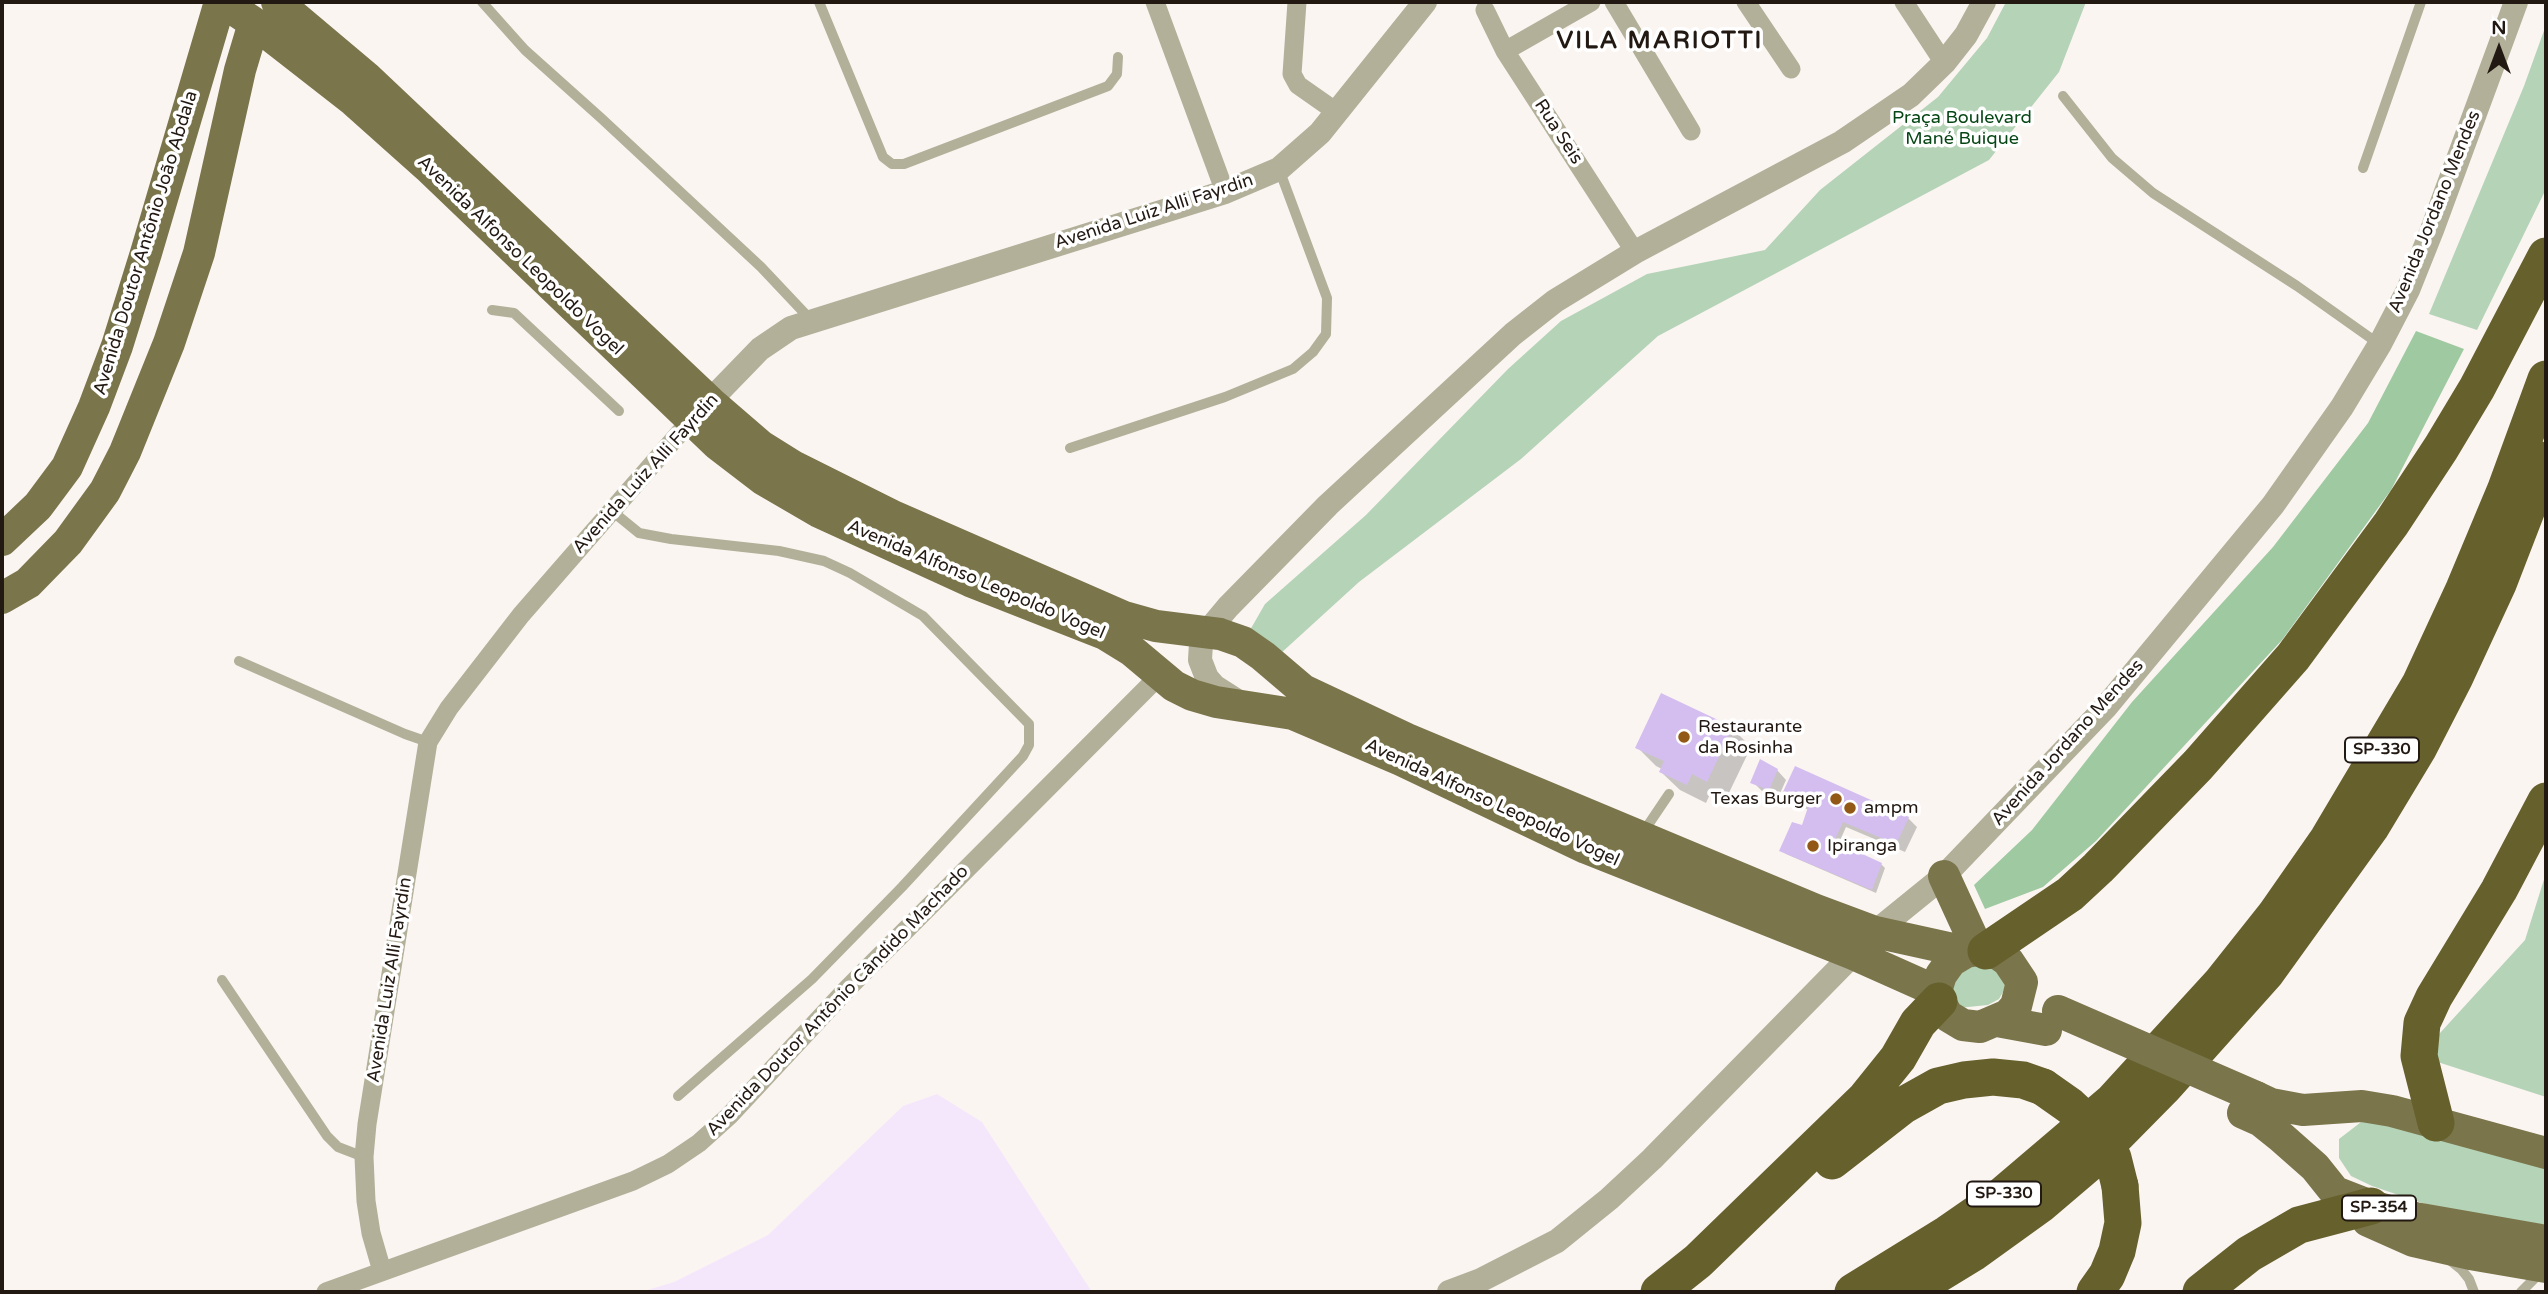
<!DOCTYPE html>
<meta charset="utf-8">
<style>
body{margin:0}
#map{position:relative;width:2548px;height:1294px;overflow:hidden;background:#fbf5f2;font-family:"Varela Round",sans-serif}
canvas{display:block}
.frame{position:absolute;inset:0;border:4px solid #231913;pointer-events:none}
.north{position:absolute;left:2464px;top:14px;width:70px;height:70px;-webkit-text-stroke:5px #fff;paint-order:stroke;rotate:0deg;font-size:19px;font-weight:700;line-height:28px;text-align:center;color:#231913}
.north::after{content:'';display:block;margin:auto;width:24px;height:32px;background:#231913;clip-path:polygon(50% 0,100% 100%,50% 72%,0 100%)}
</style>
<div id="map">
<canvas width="2548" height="1294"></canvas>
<div class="frame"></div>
<div class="north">N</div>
</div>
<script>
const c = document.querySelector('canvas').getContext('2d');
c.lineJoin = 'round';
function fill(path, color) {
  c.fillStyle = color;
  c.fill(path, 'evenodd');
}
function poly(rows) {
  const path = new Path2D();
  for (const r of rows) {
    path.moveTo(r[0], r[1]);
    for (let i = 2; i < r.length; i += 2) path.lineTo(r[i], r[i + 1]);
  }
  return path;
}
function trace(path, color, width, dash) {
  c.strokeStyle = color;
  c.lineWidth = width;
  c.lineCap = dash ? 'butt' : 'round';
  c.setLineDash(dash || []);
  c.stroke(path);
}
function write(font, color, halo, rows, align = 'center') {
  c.font = font + ' "Varela Round",sans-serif';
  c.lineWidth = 7;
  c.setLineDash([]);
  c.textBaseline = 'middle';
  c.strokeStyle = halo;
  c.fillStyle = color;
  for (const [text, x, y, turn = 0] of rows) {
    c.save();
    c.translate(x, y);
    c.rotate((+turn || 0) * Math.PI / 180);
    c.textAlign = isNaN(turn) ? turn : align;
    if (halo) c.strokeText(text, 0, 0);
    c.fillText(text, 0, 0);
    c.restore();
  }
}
fill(poly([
 [937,1094,982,1122,1092,1292,641,1292,674,1282,768,1235,903,1106]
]), '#f4e7fb');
fill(poly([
 [2006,2,2086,2,2059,72,1989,160,1658,336,1521,459,1359,582,1280,654,1246,637,1265,604,1366,515,1508,369,1561,321,1647,274,1765,250,1820,190,1938,97,1987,38],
 [2546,25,2546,189,2477,330,2429,314,2524,86],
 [2546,873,2546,1097,2419,1056,2525,940],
 [1976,964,1996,968,2006,984,2003,992,1999,999,1988,1005,1958,1008,1942,985],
 [2365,1119,2546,1164,2546,1225,2440,1209,2372,1186,2351,1176,2339,1158,2339,1139]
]), '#b5d3b6');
fill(poly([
 [2416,331,2464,349,2391,490,2282,640,2096,841,2043,887,1985,909,1974,885,2032,830,2132,702,2273,547,2368,423]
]), '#9fc9a1');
fill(poly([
 [1732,728,1751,747,1726,799,1711,792,1706,803,1680,790,1661,772,1662,769,1656,766,1637,747],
 [1777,770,1786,780,1778,798,1762,791,1753,782],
 [1784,794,1908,818,1917,827,1905,852,1846,827,1838,845,1881,864,1885,868,1876,893,1786,854,1782,850,1803,828,1809,810,1793,803]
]), '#0003');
fill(poly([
 [1661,693,1733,727,1707,782,1692,774,1687,785,1659,772,1664,761,1635,748],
 [1760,759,1778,769,1769,790,1750,783],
 [1795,766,1909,817,1896,844,1843,822,1834,841,1882,863,1872,890,1779,851,1792,822,1802,825,1808,807,1782,794]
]), '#d3beef');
trace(poly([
 [482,2,525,50,601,118,761,267,811,320],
 [819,2,883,157,892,164,904,164,1108,86,1117,74,1118,57],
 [2063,96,2112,158,2153,193,2297,286,2379,344],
 [2363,168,2421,2],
 [492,310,514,313,619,411],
 [1070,448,1225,397,1293,369,1313,352,1326,334,1327,298,1279,169],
 [612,511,639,533,671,539,779,551,824,561,850,573,923,616,1029,724,1029,745,1023,756,902,887,812,979,678,1096],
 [239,661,405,734,428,742],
 [1642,834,1669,794],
 [222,980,327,1136,338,1147,364,1157],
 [2451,1261,2461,1269,2469,1279,2474,1292],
 [2521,1292,2540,1273]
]), '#b2b099', 10);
trace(poly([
 [1155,2,1225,192],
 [1297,2,1292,74,1298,85,1338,113],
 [1614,2,1691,131],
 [1746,2,1791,69],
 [1904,2,1944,63],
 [1485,10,1505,51,1635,252],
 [1505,51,1591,2],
 [382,1271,371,1233,366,1201,364,1157,367,1124,428,742,449,708,521,615,691,420],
 [326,1292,633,1181,668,1164,699,1143,729,1116,847,989,1160,675]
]), '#b2b099', 19);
trace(poly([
 [697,414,760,349,791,328,1225,192,1279,169,1320,133,1425,2],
 [1239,702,1214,686,1207,678,1200,660,1201,643,1207,632,1228,607,1328,505,1513,334,1555,301,1635,252,1842,142,1911,95,1944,63,1966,35,1984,2],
 [1449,1292,1481,1280,1557,1241,1609,1199,1652,1159,1875,932,1944,876,2105,708,2273,505,2342,407,2380,344,2408,290,2432,230,2516,2]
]), '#b2b099', 24);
trace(poly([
 [223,2,254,23,354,101,428,167,717,444,764,480,819,512,970,581,1105,634,1131,650,1174,686,1192,695,1216,702,1293,714,1401,760,1586,848,1853,954,1936,991],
 [277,2,366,77,710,402,761,446,793,466,895,517,1124,617,1156,626,1220,634,1243,642,1263,656,1303,690,1407,739,1816,910,1875,932,1966,952],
 [2,540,38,506,67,467,94,407,117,346,146,253,220,2],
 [2,598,28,583,68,542,105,491,125,452,169,343,199,253,240,70,254,23],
 [1944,876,1978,950],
 [1978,950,1998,954,2008,961,2022,982,2016,1006,2008,1015,1980,1027,1963,1025,1948,1016,1939,1001,1936,991,1941,975,1951,961,1966,952,1978,950],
 [1997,1021,2046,1030],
 [2256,1097,2271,1104,2303,1110,2362,1106,2392,1111,2546,1153],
 [2243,1113,2261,1121,2281,1137,2315,1167,2335,1192,2371,1206,2415,1218,2546,1241],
 [2368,1221,2413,1241,2470,1254,2546,1267]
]), '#7a754b', 32);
trace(poly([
 [1986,951,2070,894,2098,868,2198,765,2293,657,2391,524,2441,448,2477,388,2546,256],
 [2436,1123,2419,1056,2422,1023,2434,997,2499,890,2546,801],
 [1832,1161,1904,1105,1938,1086,1964,1080,1993,1077,2023,1080,2043,1087],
 [1659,1292,1698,1261,1865,1099,1898,1058,1918,1023,1939,1001],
 [1853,1292,1947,1234,1999,1198,2113,1101,2221,983,2275,915,2328,839,2420,684,2464,589,2505,491,2546,379],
 [1909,1292,1973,1253,2041,1204,2088,1164,2165,1086,2266,973,2371,827,2418,749,2455,677,2498,584,2546,460],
 [2095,1292,2107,1275,2117,1251,2123,1223,2120,1186],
 [2201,1292,2249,1254,2299,1225,2371,1206]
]), '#66602d', 37);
trace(poly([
 [2058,1011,2256,1097]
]), '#7a754b', 32);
trace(poly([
 [2043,1087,2070,1106,2098,1132,2113,1158,2120,1186]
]), '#66602d', 37);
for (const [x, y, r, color] of [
 [1684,737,7,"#925816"],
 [1836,799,7,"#925816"],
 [1850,808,7,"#925816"],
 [1813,846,7,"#925816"]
]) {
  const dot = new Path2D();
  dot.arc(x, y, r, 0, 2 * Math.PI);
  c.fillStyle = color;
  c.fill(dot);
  trace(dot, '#fff', 2.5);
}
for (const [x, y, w] of [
 [2382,750,74],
 [2004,1194,74],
 [2379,1208,74]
]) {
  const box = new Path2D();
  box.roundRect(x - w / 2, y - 12.5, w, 25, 5);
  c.fillStyle = '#fff';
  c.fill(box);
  trace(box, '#231913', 2);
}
write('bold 16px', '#231913', null, [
 ["SP-330",2382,750],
 ["SP-330",2004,1194],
 ["SP-354",2379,1208]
]);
write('18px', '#064615', '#fff', [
 ["Praça Boulevard",1962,118],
 ["Mané Buique",1962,139]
]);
write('18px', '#231913', '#fff', [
 ["Rua Seis",1558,132,57],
 ["Avenida Luiz Alli Fayrdin",1154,212,-18],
 ["Avenida Jordano Mendes",2435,212,-68],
 ["Avenida Doutor Antônio João Abdala",146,243,-73],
 ["Avenida Alfonso Leopoldo Vogel",520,256,44],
 ["Avenida Luiz Alli Fayrdin",646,474,-48],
 ["Avenida Alfonso Leopoldo Vogel",976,580,23],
 ["Avenida Jordano Mendes",2068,743,-48],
 ["Avenida Alfonso Leopoldo Vogel",1492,803,25],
 ["Avenida Luiz Alli Fayrdin",390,980,-81],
 ["Avenida Doutor Antônio Cândido Machado",838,1001,-46]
]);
write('18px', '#231913', '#fff', [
 ["Restaurante",1698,727],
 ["da Rosinha",1698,748],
 ["Texas Burger",1822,799,"right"],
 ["ampm",1864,808],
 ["Ipiranga",1827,846]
], 'left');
c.letterSpacing = '2px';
write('bold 24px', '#231913', '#fff', [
 ["VILA MARIOTTI",1660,42]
]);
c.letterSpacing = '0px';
</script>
